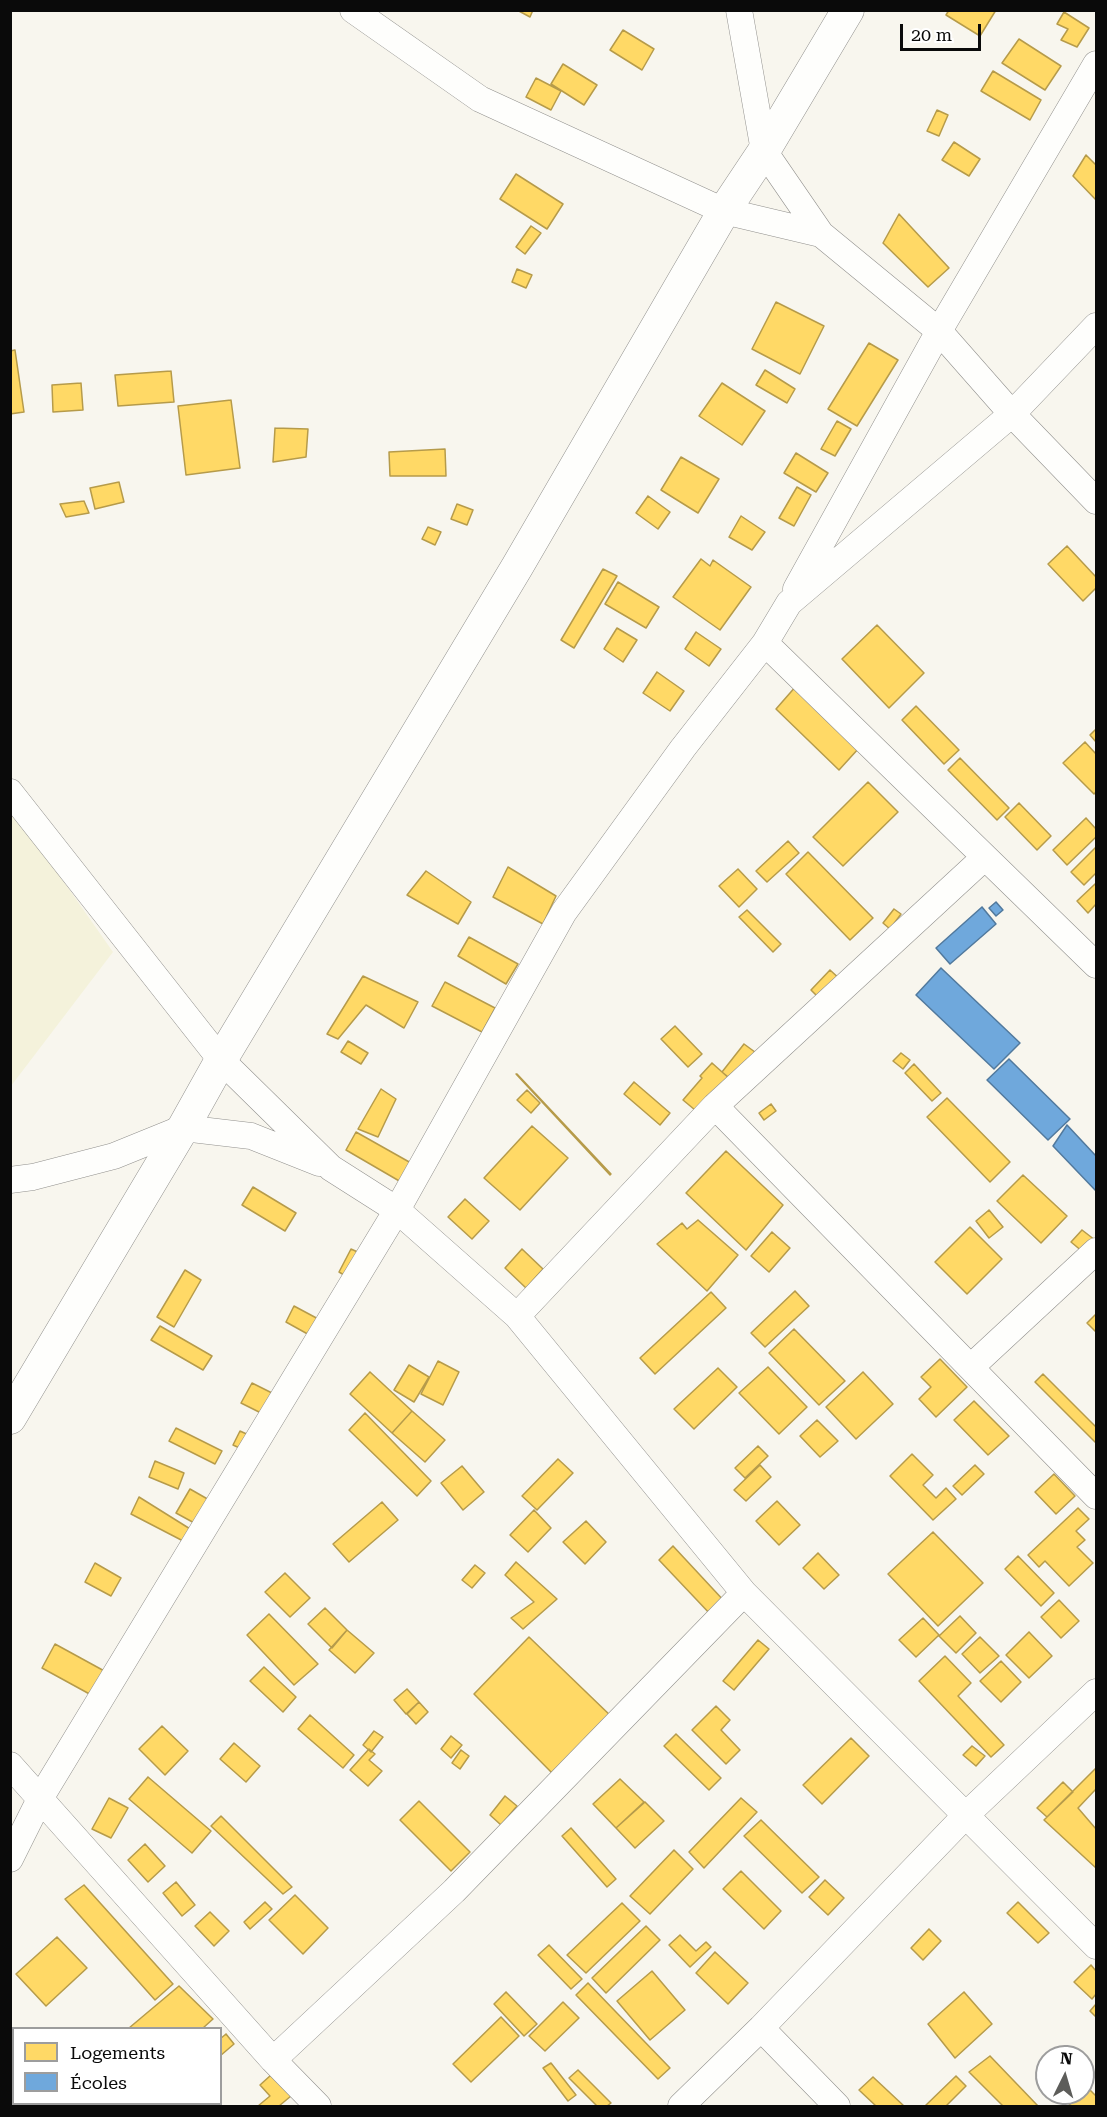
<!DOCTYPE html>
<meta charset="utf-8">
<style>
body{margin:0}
#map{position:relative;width:1107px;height:2117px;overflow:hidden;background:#f8f6ee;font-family:"Roboto Serif",serif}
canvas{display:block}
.frame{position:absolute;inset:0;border:12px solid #0a0a0a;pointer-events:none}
.legend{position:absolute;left:12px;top:2027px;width:210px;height:78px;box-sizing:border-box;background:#fff;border:2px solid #9d9d9d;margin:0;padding:8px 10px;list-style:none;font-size:18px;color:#0a0a0a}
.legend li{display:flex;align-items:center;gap:12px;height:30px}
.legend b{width:30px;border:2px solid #9d9d9d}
.north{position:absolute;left:1035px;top:2045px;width:60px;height:60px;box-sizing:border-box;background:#fff;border:2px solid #9d9d9d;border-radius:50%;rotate:5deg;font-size:16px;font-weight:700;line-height:24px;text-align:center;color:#0a0a0a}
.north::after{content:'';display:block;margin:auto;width:21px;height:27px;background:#5d5d5a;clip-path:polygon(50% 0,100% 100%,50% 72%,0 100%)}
.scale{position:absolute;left:900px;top:24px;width:81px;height:27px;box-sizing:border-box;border:3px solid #0a0a0a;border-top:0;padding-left:8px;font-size:18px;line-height:21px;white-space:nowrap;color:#0a0a0a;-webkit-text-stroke:4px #fff;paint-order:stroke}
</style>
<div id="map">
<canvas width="1107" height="2117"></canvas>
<div class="frame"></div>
<ul class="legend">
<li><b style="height:16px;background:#ffd966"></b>Logements</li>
<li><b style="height:16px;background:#6fa8dc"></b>Écoles</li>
</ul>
<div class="north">N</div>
<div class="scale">20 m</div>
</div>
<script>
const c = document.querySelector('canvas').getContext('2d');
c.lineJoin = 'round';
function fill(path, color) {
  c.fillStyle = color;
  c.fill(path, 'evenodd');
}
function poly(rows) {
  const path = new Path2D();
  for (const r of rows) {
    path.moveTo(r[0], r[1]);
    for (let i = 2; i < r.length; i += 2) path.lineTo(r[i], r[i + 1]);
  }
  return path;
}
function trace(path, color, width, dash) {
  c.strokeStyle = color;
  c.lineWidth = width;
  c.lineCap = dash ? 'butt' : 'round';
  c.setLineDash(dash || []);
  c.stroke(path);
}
fill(poly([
 [10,805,113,952,11,1086,10,1086]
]), '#f4f2db');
const homes = poly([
 [517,10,533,10,530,17,517,10],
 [949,10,996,10,980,36,946,15,949,10],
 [1064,12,1089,28,1077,47,1061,40,1068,29,1057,24,1064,12],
 [623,30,654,49,642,70,610,50,623,30],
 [1019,39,1061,66,1045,90,1002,63,1019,39],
 [563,64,597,85,584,105,551,84,563,64],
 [993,71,1041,100,1030,120,981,91,993,71],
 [536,78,561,91,551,110,526,97,536,78],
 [937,110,948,115,939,136,927,131,937,110],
 [954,142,980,159,969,176,942,160,954,142],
 [1086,155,1096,165,1096,200,1073,176,1086,155],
 [516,174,563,204,547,229,500,199,516,174],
 [899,214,949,268,928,287,883,243,899,214],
 [531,226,541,233,525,254,516,247,531,226],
 [517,269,532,275,526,288,512,282,517,269],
 [776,302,824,326,800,374,752,349,776,302],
 [869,343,898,360,857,426,828,409,869,343],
 [15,350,24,412,10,414,10,351,15,350],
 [765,370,795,389,787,403,756,385,765,370],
 [171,371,174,402,118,406,115,375,171,371],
 [81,383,83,410,53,412,52,385,81,383],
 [722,383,765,411,742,445,699,416,722,383],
 [231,400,240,468,186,475,178,406,231,400],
 [837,421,851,429,835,456,821,449,837,421],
 [275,428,308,429,306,457,273,462,275,428],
 [445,449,446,476,390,476,389,452,445,449],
 [796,453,828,473,816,492,784,473,796,453],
 [681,457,719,479,698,513,661,490,681,457],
 [119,482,124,502,95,509,90,488,119,482],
 [797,487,811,495,794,526,779,518,797,487],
 [648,496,670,512,658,529,636,513,648,496],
 [84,501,89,513,66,517,60,504,84,501],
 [457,504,473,510,467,525,451,519,457,504],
 [741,516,765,532,752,550,729,537,741,516],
 [428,527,441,532,435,545,422,539,428,527],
 [1067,546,1096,577,1096,588,1083,601,1048,564,1067,546],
 [701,559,710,566,713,560,751,587,720,630,673,597,701,559],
 [603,569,617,576,574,648,561,640,603,569],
 [618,582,659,607,646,628,605,604,618,582],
 [877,625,924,673,889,708,842,659,877,625],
 [617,628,637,640,623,662,604,649,617,628],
 [696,632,721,649,709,666,685,649,696,632],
 [657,672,684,691,670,711,643,693,657,672],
 [797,685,859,748,839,770,776,709,797,685],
 [916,706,959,750,944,764,902,720,916,706],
 [1096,729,1096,742,1090,735,1096,729],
 [1085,742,1096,754,1096,792,1094,794,1063,763,1085,742],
 [960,758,1009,808,997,820,948,770,960,758],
 [868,782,898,812,843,866,813,837,868,782],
 [1019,803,1051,836,1037,850,1005,817,1019,803],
 [1086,818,1096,829,1096,837,1067,865,1053,850,1086,818],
 [788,841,799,853,767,882,756,871,788,841],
 [1096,847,1096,873,1084,885,1071,872,1096,847],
 [808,852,873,918,850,940,786,874,808,852],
 [508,867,556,896,543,924,493,897,508,867],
 [738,869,757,889,739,907,719,886,738,869],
 [426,871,471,902,458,924,407,895,426,871],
 [1095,884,1096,886,1096,904,1088,913,1077,901,1095,884],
 [894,909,901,914,890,929,883,923,894,909],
 [747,910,781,944,773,952,739,917,747,910],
 [469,937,518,964,506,984,458,956,469,937],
 [830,970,842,981,822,1001,811,990,830,970],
 [363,976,418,1002,404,1028,366,1005,338,1039,327,1034,363,976],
 [445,982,495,1008,482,1032,432,1006,445,982],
 [675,1026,702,1054,688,1067,661,1039,675,1026],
 [348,1041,368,1053,361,1064,341,1052,348,1041],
 [744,1044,759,1055,737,1084,722,1072,744,1044],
 [901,1053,910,1060,903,1069,893,1061,901,1053],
 [712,1063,731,1080,701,1115,683,1100,702,1078,700,1076,712,1063],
 [914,1064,941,1093,932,1101,905,1073,914,1064],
 [516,1074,517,1074,611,1174,610,1175,516,1074],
 [634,1082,670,1113,660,1125,624,1094,634,1082],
 [381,1089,396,1099,378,1137,358,1129,381,1089],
 [527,1090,540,1103,531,1113,517,1100,527,1090],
 [947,1098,1010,1162,990,1182,927,1117,947,1098],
 [771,1104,776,1111,764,1120,759,1113,771,1104],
 [532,1126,568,1158,520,1210,484,1178,532,1126],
 [356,1132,411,1163,401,1182,346,1150,356,1132],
 [726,1151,783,1205,746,1250,686,1193,726,1151],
 [1023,1175,1067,1216,1041,1243,997,1201,1023,1175],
 [253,1187,296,1213,285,1231,242,1205,253,1187],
 [465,1199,489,1221,472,1239,448,1217,465,1199],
 [989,1210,1003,1227,989,1238,976,1221,989,1210],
 [698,1220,738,1255,707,1291,657,1244,682,1223,687,1229,698,1220],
 [970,1227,1002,1259,967,1294,935,1262,970,1227],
 [1082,1230,1095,1240,1083,1252,1071,1242,1082,1230],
 [772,1232,790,1248,769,1272,751,1256,772,1232],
 [351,1249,362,1254,349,1278,339,1272,351,1249],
 [522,1249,543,1269,526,1288,505,1268,522,1249],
 [185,1270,201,1280,174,1327,157,1317,185,1270],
 [795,1291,809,1306,765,1347,751,1333,795,1291],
 [711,1292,726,1308,655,1374,640,1358,711,1292],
 [294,1306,322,1321,313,1337,286,1322,294,1306],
 [1096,1314,1096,1332,1087,1323,1096,1314],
 [160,1326,212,1356,203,1370,151,1340,160,1326],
 [794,1329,845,1381,819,1405,769,1353,794,1329],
 [940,1359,967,1387,936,1417,919,1399,931,1387,921,1377,940,1359],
 [438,1361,459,1372,443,1405,421,1394,438,1361],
 [409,1365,429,1377,414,1402,394,1390,409,1365],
 [768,1367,807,1407,779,1434,739,1393,768,1367],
 [718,1368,737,1387,694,1429,674,1409,718,1368],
 [370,1372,412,1411,392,1433,350,1394,370,1372],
 [863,1372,893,1404,856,1439,826,1407,863,1372],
 [1043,1374,1096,1427,1096,1443,1035,1382,1043,1374],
 [252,1383,278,1396,267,1416,241,1403,252,1383],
 [974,1401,1009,1436,988,1455,954,1420,974,1401],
 [412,1411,445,1440,425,1462,392,1433,412,1411],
 [365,1413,431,1481,417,1496,349,1430,365,1413],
 [817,1420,838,1441,820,1457,800,1436,817,1420],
 [176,1428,222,1451,215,1464,169,1441,176,1428],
 [240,1431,253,1437,246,1451,233,1445,240,1431],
 [758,1446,768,1456,745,1478,735,1468,758,1446],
 [912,1454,933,1475,923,1485,936,1498,946,1488,956,1499,933,1520,890,1476,912,1454],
 [558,1459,573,1473,537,1510,522,1496,558,1459],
 [155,1461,184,1473,178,1489,149,1477,155,1461],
 [760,1465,771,1477,746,1501,734,1490,760,1465],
 [975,1465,984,1474,962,1495,953,1486,975,1465],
 [462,1466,484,1492,463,1510,441,1483,462,1466],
 [1054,1474,1075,1496,1056,1514,1035,1492,1054,1474],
 [190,1489,211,1501,198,1525,176,1513,190,1489],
 [139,1497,195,1532,187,1543,131,1514,139,1497],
 [777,1501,800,1525,779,1545,756,1521,777,1501],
 [382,1502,398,1520,349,1562,333,1544,382,1502],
 [1078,1508,1089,1519,1076,1531,1085,1540,1077,1547,1093,1563,1069,1586,1045,1561,1039,1567,1028,1555,1078,1508],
 [534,1510,551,1528,528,1552,510,1535,534,1510],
 [586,1521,606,1542,585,1564,563,1542,586,1521],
 [933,1532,983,1583,938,1626,888,1574,933,1532],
 [673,1546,726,1603,712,1616,659,1560,673,1546],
 [818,1553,839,1575,824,1589,803,1568,818,1553],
 [1018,1556,1054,1593,1041,1606,1005,1569,1018,1556],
 [516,1562,557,1599,523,1629,511,1618,534,1602,505,1575,516,1562],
 [95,1563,121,1578,111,1596,85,1582,95,1563],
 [475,1565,485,1573,472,1588,462,1580,475,1565],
 [285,1573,310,1598,290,1617,265,1592,285,1573],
 [1059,1600,1079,1621,1061,1638,1041,1617,1059,1600],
 [325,1608,347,1630,332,1648,308,1624,325,1608],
 [269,1614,318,1664,294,1685,247,1635,269,1614],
 [960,1616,976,1633,956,1653,939,1636,960,1616],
 [923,1618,939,1635,916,1657,899,1640,923,1618],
 [347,1630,374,1653,355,1673,329,1650,347,1630],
 [1029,1632,1052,1656,1029,1678,1006,1655,1029,1632],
 [529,1637,614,1719,555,1776,474,1694,529,1637],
 [980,1637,999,1656,980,1673,962,1654,980,1637],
 [758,1640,769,1649,734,1690,723,1681,758,1640],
 [55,1644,108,1673,95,1697,42,1668,55,1644],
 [945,1656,971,1683,958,1696,1004,1745,991,1757,919,1681,945,1656],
 [1001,1661,1021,1682,1001,1702,980,1681,1001,1661],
 [264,1667,296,1697,283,1712,250,1681,264,1667],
 [407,1689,419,1702,406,1714,394,1700,407,1689],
 [419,1702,428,1712,416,1724,407,1714,419,1702],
 [716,1706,730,1720,721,1730,740,1750,726,1764,692,1730,716,1706],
 [310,1715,354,1755,343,1768,298,1729,310,1715],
 [162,1726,188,1751,165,1775,139,1749,162,1726],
 [374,1731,383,1737,371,1752,363,1745,374,1731],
 [676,1734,721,1778,709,1790,664,1746,676,1734],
 [451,1736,462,1745,451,1758,441,1749,451,1736],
 [851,1738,869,1756,822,1804,803,1785,851,1738],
 [234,1743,260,1766,246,1782,220,1759,234,1743],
 [972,1746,985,1756,976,1766,963,1755,972,1746],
 [369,1749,375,1754,369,1760,382,1771,368,1786,350,1770,369,1749],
 [461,1750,469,1756,460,1769,452,1763,461,1750],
 [1096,1768,1096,1789,1078,1808,1096,1829,1096,1868,1044,1820,1096,1768],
 [148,1777,211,1831,192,1853,129,1799,148,1777],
 [620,1779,644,1802,616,1828,593,1804,620,1779],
 [1063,1782,1073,1792,1047,1817,1037,1808,1063,1782],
 [505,1796,517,1806,501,1825,490,1815,505,1796],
 [109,1798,128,1808,111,1838,92,1829,109,1798],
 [741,1798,757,1812,704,1868,689,1852,741,1798],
 [419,1801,470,1852,451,1871,400,1820,419,1801],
 [645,1802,664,1821,635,1848,616,1828,645,1802],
 [221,1816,292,1887,283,1894,211,1826,221,1816],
 [761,1820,819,1877,802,1893,744,1836,761,1820],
 [571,1828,616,1879,607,1887,562,1836,571,1828],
 [145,1844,165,1866,148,1882,128,1860,145,1844],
 [674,1850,693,1869,650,1914,630,1896,674,1850],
 [741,1871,781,1911,764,1929,723,1889,741,1871],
 [825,1880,844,1898,828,1915,809,1897,825,1880],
 [176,1882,195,1905,182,1916,163,1893,176,1882],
 [84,1885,173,1984,155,2000,65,1899,84,1885],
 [295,1895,328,1928,303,1954,269,1920,295,1895],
 [265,1902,272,1909,250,1929,244,1922,265,1902],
 [1018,1902,1049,1933,1038,1943,1007,1913,1018,1902],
 [622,1903,640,1921,586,1973,567,1955,622,1903],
 [210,1912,229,1931,214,1946,195,1926,210,1912],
 [646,1926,660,1940,606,1993,592,1978,646,1926],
 [929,1929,941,1941,923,1960,911,1948,929,1929],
 [680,1935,696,1951,706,1942,711,1947,690,1967,669,1945,680,1935],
 [57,1937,87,1968,46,2006,16,1974,57,1937],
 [549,1945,582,1979,571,1989,538,1955,549,1945],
 [715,1952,748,1983,728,2004,696,1973,715,1952],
 [1091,1965,1096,1971,1096,1994,1092,1999,1074,1982,1091,1965],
 [652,1971,685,2010,650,2040,617,2001,652,1971],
 [588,1983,670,2068,658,2079,576,1995,588,1983],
 [179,1986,213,2019,203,2028,129,2028,179,1986],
 [506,1992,537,2024,524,2036,494,2004,506,1992],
 [964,1992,992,2024,955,2058,928,2024,964,1992],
 [563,2002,579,2018,545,2051,529,2036,563,2002],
 [1096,2004,1096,2017,1090,2011,1096,2004],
 [501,2017,519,2036,471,2082,453,2064,501,2017],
 [226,2034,234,2044,220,2056,220,2039,226,2034],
 [990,2056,1038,2106,1003,2106,969,2072,990,2056],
 [551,2063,576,2095,568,2101,543,2068,551,2063],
 [578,2070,611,2103,607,2106,597,2106,569,2078,578,2070],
 [271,2075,291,2096,279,2106,258,2106,270,2096,260,2085,271,2075],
 [956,2076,966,2086,946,2106,925,2106,956,2076],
 [873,2077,904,2106,876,2106,859,2090,873,2077],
 [1087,2087,1096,2096,1096,2106,1068,2106,1083,2093,1087,2087]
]);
fill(homes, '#ffd966');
trace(homes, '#b69b4a', 1.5);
const schools = poly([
 [996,902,1003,910,996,916,989,908,996,902],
 [982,907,996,924,950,964,936,948,982,907],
 [941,968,1020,1043,994,1069,916,995,941,968],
 [1009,1059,1070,1119,1048,1140,987,1080,1009,1059],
 [1067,1125,1096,1156,1096,1191,1053,1146,1067,1125]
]);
fill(schools, '#6fa8dc');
trace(schools, '#51799d', 1.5);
const minor = poly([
 [353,10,480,99,724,211,821,234],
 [739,10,764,151,821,234,939,331,1012,414,1096,501],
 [796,589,939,331,1096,64],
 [765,643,1096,965],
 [10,792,221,1060,331,1168,397,1210,517,1316,744,1593,1096,1946],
 [715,1106,1096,1496],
 [10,1180,33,1177,114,1156,183,1128,251,1136,319,1163],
 [517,1316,715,1106,985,857],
 [971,1367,1096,1251],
 [10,1765,273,2060,318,2106],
 [10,1859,41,1797,397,1210,564,912,683,748,765,643,789,603,1012,414,1096,326],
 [761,2028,837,2106],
 [273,2060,454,1891,744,1593],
 [681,2106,761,2028,967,1814,1096,1692]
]);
const tertiary = poly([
 [10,1418,183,1128,221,1060,517,567,724,211,764,151,848,10]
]);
trace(minor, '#91908d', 27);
trace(tertiary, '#91908d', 33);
trace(minor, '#fefefc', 26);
trace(tertiary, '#fefefc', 32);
</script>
